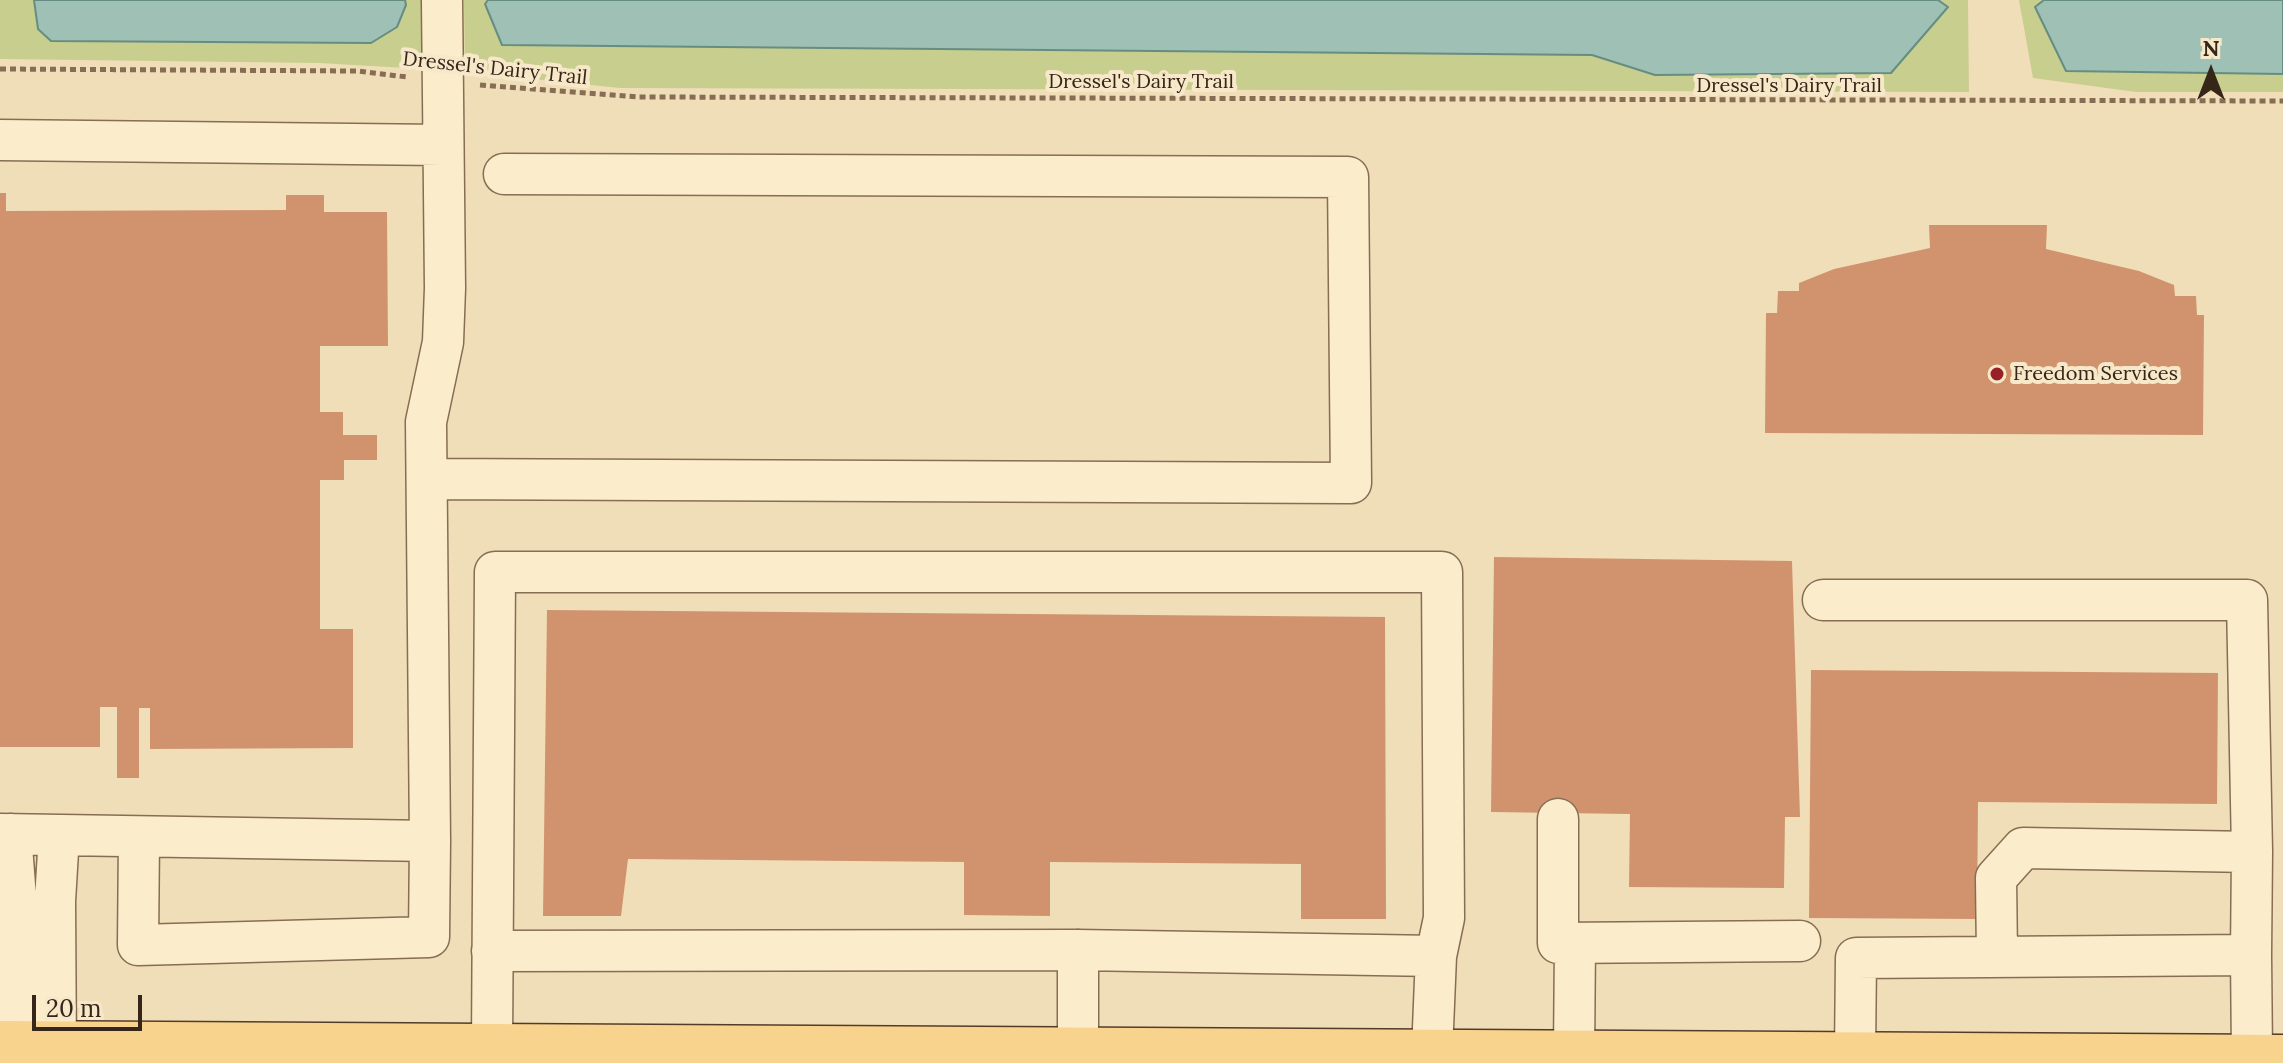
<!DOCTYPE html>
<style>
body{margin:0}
#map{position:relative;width:2283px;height:1063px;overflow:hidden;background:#f0deb9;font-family:Lora,serif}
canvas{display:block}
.north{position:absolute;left:2171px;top:32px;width:80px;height:80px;-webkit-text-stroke:6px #f7e8c9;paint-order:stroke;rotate:0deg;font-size:22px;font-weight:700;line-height:32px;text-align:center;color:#352619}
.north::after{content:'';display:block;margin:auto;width:28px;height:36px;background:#352619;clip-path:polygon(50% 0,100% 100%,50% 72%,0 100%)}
.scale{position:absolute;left:32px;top:995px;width:110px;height:36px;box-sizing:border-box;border:4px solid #352619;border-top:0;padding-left:10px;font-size:24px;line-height:28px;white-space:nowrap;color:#352619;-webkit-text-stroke:6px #f7e8c9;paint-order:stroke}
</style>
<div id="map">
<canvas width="2283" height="1063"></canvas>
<div class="north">N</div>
<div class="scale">20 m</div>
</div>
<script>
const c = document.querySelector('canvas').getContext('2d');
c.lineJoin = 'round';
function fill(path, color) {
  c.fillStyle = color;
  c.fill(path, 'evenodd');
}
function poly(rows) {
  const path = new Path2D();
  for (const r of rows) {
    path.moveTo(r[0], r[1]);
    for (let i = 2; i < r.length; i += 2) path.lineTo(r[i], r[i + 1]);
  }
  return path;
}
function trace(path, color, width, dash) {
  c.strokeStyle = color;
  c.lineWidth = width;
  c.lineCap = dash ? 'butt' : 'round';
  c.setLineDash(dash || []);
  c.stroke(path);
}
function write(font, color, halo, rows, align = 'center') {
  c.font = font + ' Lora,serif';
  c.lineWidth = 8;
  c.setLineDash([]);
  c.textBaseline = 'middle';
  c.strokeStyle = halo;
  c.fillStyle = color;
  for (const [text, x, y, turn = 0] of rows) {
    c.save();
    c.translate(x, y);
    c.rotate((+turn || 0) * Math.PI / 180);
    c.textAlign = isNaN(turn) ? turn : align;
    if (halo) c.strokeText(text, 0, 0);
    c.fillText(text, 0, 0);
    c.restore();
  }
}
fill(poly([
 [0,0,34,0,38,29,406,5,405,0,425,0,424,69,319,63,0,59],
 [464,0,488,0,486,5,1592,55,1655,75,1891,73,1948,7,1938,0,1968,0,1969,92,620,88,465,72],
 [2019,0,2044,0,2035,8,2066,71,2283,74,2283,92,2136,92,2033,78]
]), '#c8ce8d');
const water = poly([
 [34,0,405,0,406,5,397,27,371,43,51,41,38,29,34,0],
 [488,0,1938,0,1948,7,1891,73,1655,75,1592,55,502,45,485,4,488,0],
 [2044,0,2283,0,2283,74,2066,71,2035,7,2044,0]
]);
fill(water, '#9ec0b5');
trace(water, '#668d82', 2);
fill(poly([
 [0,193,6,193,6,211,286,210,286,195,324,195,324,212,387,212,388,346,320,346,320,412,343,412,343,435,377,435,377,460,344,460,344,480,320,480,320,629,353,629,353,748,150,749,150,708,139,708,139,778,117,778,117,707,100,707,100,747,0,747],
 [1929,225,2047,225,2046,249,2139,271,2174,285,2175,296,2196,296,2197,315,2204,315,2203,435,1765,433,1766,313,1777,313,1778,291,1799,291,1799,283,1834,269,1930,248],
 [1494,557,1792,561,1800,817,1785,817,1784,888,1629,887,1630,814,1491,812],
 [547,610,1385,617,1386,919,1301,919,1301,864,1050,862,1050,916,964,915,964,862,628,859,621,916,543,916],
 [1811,670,2218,673,2217,804,1978,802,1977,919,1809,918]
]), '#d1936d');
const minor = poly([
 [0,140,441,145],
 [427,479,1351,483,1348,177,504,174],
 [1823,600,2247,600,2252,852],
 [1558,819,1558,943,1800,941],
 [0,834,430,841,426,422,443,342,445,288,442,0],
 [11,834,18,923,16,1063],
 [139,837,138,945,429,937,430,841],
 [1078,950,1078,1050],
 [492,951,1078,950,1436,956],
 [1997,957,1996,878,2023,848,2252,852,2251,955],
 [492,1046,495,572,1442,572,1444,918,1436,956,1432,1052],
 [1574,1053,1575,943],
 [1855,1054,1856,958,2251,955,2252,1056],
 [56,1063,55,901,59,835]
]);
const major = poly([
 [0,1043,2283,1057]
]);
trace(minor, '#876d53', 43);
trace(major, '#543b28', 47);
trace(poly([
 [0,69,357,71,407,77],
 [480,85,639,97,2283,101]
]), '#876d53', 5, [6, 4]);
trace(minor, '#fbeccc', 40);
trace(major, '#f7d38d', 44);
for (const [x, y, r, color] of [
 [1997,374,8,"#992024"]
]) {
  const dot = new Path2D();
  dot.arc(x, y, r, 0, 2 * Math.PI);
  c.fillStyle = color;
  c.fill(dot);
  trace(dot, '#f7e8c9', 3);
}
write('20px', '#352619', '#f7e8c9', [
 ["Dressel's Dairy Trail",495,69,6],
 ["Dressel's Dairy Trail",1141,82],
 ["Dressel's Dairy Trail",1789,86]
]);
write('20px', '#352619', '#f7e8c9', [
 ["Freedom Services",2013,374]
], 'left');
</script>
